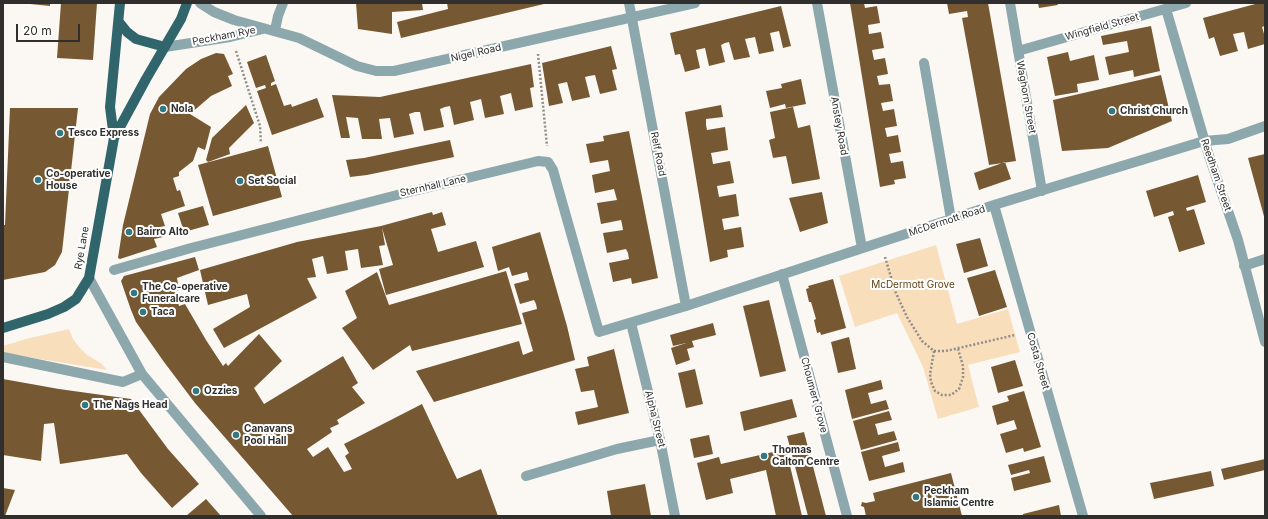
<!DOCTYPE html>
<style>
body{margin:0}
#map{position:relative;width:1268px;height:519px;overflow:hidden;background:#fbf8f4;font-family:Inter,sans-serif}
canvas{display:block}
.frame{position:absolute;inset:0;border:4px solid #302f2d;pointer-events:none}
.scale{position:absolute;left:16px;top:24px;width:64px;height:18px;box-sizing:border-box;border:2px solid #302f2d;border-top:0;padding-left:5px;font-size:12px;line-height:14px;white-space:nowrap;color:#302f2d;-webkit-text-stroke:3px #fff;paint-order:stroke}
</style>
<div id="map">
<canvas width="1268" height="519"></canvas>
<div class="frame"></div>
<div class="scale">20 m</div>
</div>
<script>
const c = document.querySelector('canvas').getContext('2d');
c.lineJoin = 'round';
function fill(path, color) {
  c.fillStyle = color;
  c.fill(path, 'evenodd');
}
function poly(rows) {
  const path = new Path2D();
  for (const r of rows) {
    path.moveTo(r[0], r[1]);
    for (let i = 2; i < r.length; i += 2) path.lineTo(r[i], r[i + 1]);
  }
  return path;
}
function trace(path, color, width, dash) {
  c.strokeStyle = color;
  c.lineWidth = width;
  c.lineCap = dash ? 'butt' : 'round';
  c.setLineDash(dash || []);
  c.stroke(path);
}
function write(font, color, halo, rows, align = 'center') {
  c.font = font + ' Inter,sans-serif';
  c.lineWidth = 4;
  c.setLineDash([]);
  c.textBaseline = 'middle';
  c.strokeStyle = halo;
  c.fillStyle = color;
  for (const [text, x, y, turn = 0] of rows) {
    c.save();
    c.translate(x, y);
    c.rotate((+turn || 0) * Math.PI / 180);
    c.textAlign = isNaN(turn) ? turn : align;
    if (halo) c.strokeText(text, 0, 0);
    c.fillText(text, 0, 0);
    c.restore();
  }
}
fill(poly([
 [936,245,957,324,1008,309,1020,352,968,365,979,407,938,419,923,367,897,313,855,327,839,276],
 [69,329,73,339,79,347,86,354,102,364,107,370,3,353,3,346,26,339]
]), '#f9debc');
fill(poly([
 [30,3,50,3,50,6,30,4],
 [61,3,97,3,93,60,57,58],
 [356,3,422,3,423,10,392,12,392,34,358,29],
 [447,3,544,3,544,4,401,38,397,22,448,9],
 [850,3,864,3,865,8,877,6,880,23,868,25,869,34,881,32,884,48,872,50,874,60,885,58,888,74,877,76,879,85,890,84,893,101,881,103,883,111,894,109,897,126,885,128,887,137,898,135,901,152,889,154,891,163,903,161,906,178,894,180,895,184,880,187],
 [947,3,988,3,1016,161,989,165,962,18,968,17,967,11,949,14],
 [1038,3,1057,3,1058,5,1039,8],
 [1259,3,1265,3,1265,26,1262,27,1265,37,1265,44,1248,49,1244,32,1233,34,1238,51,1220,56,1214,37,1209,39,1203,18],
 [781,6,791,46,783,48,779,31,770,33,774,51,759,54,755,37,745,39,750,57,734,60,729,42,725,43,721,45,725,62,709,66,705,48,696,50,700,68,685,72,680,54,675,55,670,33],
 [1151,26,1160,71,1134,77,1133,70,1109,75,1105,57,1129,52,1127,41,1103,45,1101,36],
 [611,46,617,69,612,70,617,90,600,94,595,75,589,76,585,77,590,97,572,101,567,82,558,84,563,103,549,106,542,63],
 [1068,52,1070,61,1094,55,1099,80,1077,84,1078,92,1055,96,1047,57],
 [216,53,224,54,233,74,228,76,232,86,211,96,190,114,211,127,205,150,198,147,193,161,179,172,179,176,173,178,177,191,180,190,185,206,161,214,165,226,160,227,163,237,154,239,157,247,120,259,118,258,123,225,150,114,159,97,186,69,201,59],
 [266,55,275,81,271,83,271,86,276,84,284,106,291,104,292,107,317,98,324,117,272,135,257,91,266,88,265,85,256,88,247,62],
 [531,64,534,87,530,88,533,107,515,111,511,93,500,96,504,114,485,118,481,99,470,102,474,120,454,125,450,106,445,107,440,109,444,127,424,131,420,112,415,112,409,114,414,134,394,138,390,118,379,119,382,139,362,139,358,118,346,117,350,138,341,138,332,95,380,97],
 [1161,75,1172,121,1108,148,1062,151,1053,100],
 [801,79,806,104,786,108,785,104,770,108,766,91,782,88,781,84],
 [246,105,254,123,229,148,230,154,208,162,206,160,212,138],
 [721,105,723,117,706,119,706,125,707,130,725,127,728,150,711,153,712,158,713,164,730,161,734,183,717,186,719,197,736,194,739,216,722,219,724,230,741,227,744,247,727,250,728,257,710,262,685,112],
 [793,107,798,128,810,125,820,179,792,184,786,156,773,158,769,140,775,138,770,112],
 [10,108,78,108,62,252,55,265,45,272,3,280,3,225,5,225],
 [629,131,658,278,632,284,631,278,613,282,609,263,629,259,628,253,626,249,607,253,603,233,623,230,622,224,621,220,601,224,597,203,617,200,614,189,595,193,592,175,610,171,608,160,590,163,586,144,604,141,603,136],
 [450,140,454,157,367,175,350,177,346,160,364,158],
 [268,146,282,197,213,216,198,165],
 [1265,154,1265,220,1248,158],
 [1005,162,1011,179,979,190,974,173],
 [1198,175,1206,202,1186,208,1187,211,1194,209,1205,244,1179,252,1168,217,1174,215,1173,211,1154,217,1146,191],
 [822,192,828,223,800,232,789,198],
 [203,206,209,225,184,232,178,213],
 [432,212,433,215,442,212,446,225,431,229,438,252,476,241,484,267,386,295,379,269,393,265,382,228,385,245,379,246,383,265,361,268,358,249,345,251,348,270,327,274,323,256,312,259,316,277,307,278,317,298,224,348,213,329,250,307,247,294,208,305,200,270,297,242,381,226],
 [540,232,567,326,575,360,434,402,416,371,519,341,523,355,533,351,522,313,537,309,536,304,534,300,520,304,514,284,529,280,527,272,512,276,509,267,498,271,492,247],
 [980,238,988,266,964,273,956,244],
 [195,257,199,270,177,278,179,290,175,291,179,306,185,304,206,340,223,366,226,363,228,366,259,334,282,361,254,388,264,404,343,356,358,383,352,387,365,403,337,420,339,424,330,428,332,432,307,449,313,457,328,447,344,472,352,469,345,456,349,453,344,444,422,404,457,479,481,469,498,516,293,516,195,403,164,362,136,322,131,310,121,281,124,276],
 [995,270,1007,307,979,316,967,278],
 [506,271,522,324,412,351,410,345,373,370,342,328,357,318,345,291,377,272,389,305],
 [833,279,846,328,821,335,820,332,817,333,814,320,816,319,811,302,809,302,806,289,809,288,808,286],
 [769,300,786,371,760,377,743,306],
 [713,323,716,335,692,341,694,347,687,349,690,360,676,365,671,348,686,343,673,346,670,335],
 [849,337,856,369,838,373,831,342],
 [614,349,629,413,578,425,575,412,598,407,594,390,581,392,575,369,589,366,587,357],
 [1015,360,1023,386,998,393,991,367],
 [695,369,703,404,686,408,678,373],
 [3,379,59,389,131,399,168,449,199,484,172,508,141,473,127,454,60,464,54,423,44,424,41,461,3,455],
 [881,380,883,389,868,393,871,404,886,400,889,409,852,419,845,390],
 [1024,391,1041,447,1024,452,1023,448,1006,453,1000,434,1017,429,1014,420,997,425,992,406,1009,401,1007,396],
 [792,399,797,417,744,431,740,412],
 [889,411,892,420,875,424,877,430,878,435,894,431,897,440,861,450,853,421],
 [804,432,826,516,808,516,787,436],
 [709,435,713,454,694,458,690,439],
 [898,442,900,451,882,456,885,467,903,462,905,472,869,481,861,452],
 [786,449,802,516,776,516,766,470,730,479,733,493,706,500,697,463,719,457,721,464],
 [1044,456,1051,482,1014,491,1011,478,1030,473,1029,470,1011,475,1008,465],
 [1265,459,1265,470,1224,480,1221,469],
 [1211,471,1214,486,1154,499,1150,483],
 [951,473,962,516,866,516,864,507,861,506,862,502,866,503,875,501,873,493],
 [645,484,651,516,611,516,607,491],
 [3,488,15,490,5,516,3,516],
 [206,499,221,516,186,516],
 [1059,505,1061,516,1023,516,1023,514]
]), '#765932');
trace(poly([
 [236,51,260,126,261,143],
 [538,54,547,146],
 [885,257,895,291,907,317,922,341,934,351,946,351,1015,335],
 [934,351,930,374,931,382,935,391,942,395,951,395,959,389,963,377,963,366,958,349]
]), '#8e8d8a', 2.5, [2, 2]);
trace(poly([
 [275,30,278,16,283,3],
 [924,63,951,219],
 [526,476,617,449,660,440]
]), '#8da8ac', 10);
trace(poly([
 [200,3,214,12,234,20,299,38,357,66,376,71,394,71,695,3],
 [629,3,686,306],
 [817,3,862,248],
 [1010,3,1042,191],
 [1166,9,1209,156,1238,240,1265,342],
 [165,47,230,37,263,29],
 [1018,51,1186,3],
 [994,205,1083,516],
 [1244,266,1265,259],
 [114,270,191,248,401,194,538,161,548,162,553,170,599,332,686,306,994,205,1204,141,1228,139,1265,126],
 [782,274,847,516],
 [89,278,142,374,261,516],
 [631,323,660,440,675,516],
 [3,357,123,382,142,374]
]), '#8da8ac', 10);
trace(poly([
 [119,22,127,32,136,39,165,47],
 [114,138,146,79,181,19,187,3],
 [3,328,48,314,64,307,76,299,89,278,114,138,110,107,120,3]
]), '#30656c', 10);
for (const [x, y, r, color] of [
 [163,109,4,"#317882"],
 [1112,111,4,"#317882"],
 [60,133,4,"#317882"],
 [38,180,4,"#317882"],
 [240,181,4,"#317882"],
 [129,232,4,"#317882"],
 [134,293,4,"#317882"],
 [143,312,4,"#317882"],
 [196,391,4,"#317882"],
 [85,405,4,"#317882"],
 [236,435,4,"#317882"],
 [764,456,4,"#317882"],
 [916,497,4,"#317882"]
]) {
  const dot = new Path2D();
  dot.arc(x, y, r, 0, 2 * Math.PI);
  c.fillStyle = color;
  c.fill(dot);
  trace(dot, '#fff', 1.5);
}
write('10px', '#302f2d', '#fff', [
 ["Wingfield Street",1102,27,-16],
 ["Peckham Rye",224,36,-11],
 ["Nigel Road",476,53,-13],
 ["Waghorn Street",1026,97,80],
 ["Anstey Road",839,126,80],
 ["Relf Road",658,154,79],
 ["Reedham Street",1216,175,71],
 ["Sternhall Lane",433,186,-13],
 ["McDermott Road",947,221,-18],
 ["Rye Lane",82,248,-80],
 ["Costa Street",1038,361,74],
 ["Choumert Grove",814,395,75],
 ["Alpha Street",655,419,76]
]);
write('bold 10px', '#302f2d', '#fff', [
 ["Nola",171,109],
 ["Christ Church",1120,111],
 ["Tesco Express",68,133],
 ["Co-operative",46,174],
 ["House",46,186],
 ["Set Social",248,181],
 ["Bairro Alto",137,232],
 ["The Co-operative",142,287],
 ["Funeralcare",142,299],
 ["Taca",151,312],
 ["Ozzies",204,391],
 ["The Nags Head",93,405],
 ["Canavans",244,429],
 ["Pool Hall",244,441],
 ["Thomas",772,450],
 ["Calton Centre",772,462],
 ["Peckham",924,491],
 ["Islamic Centre",924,503]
], 'left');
write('10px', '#634311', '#fff', [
 ["McDermott Grove",913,285]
]);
</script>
